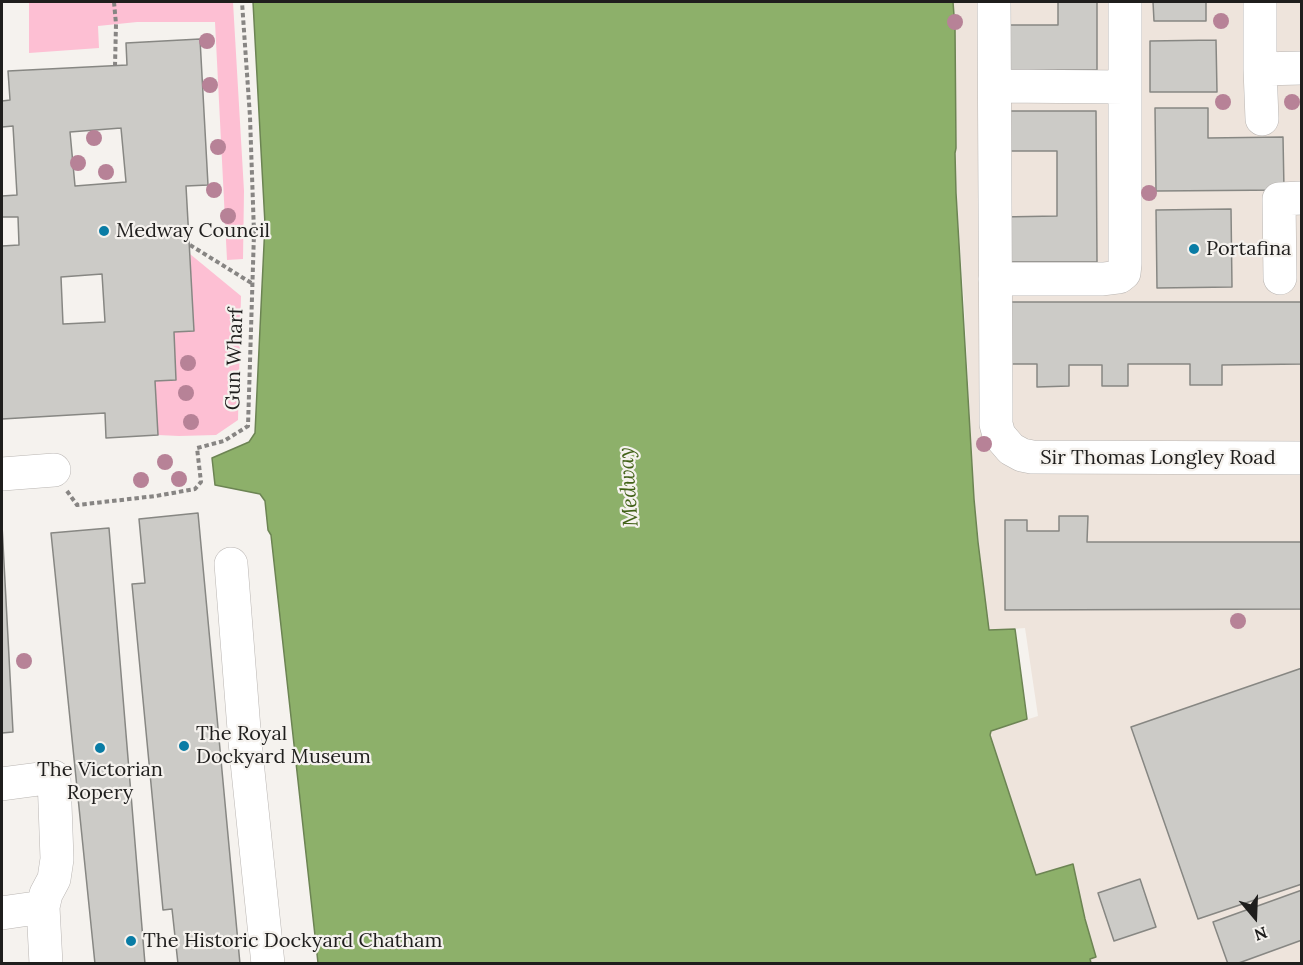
<!DOCTYPE html>
<style>
body{margin:0}
#map{position:relative;width:1303px;height:965px;overflow:hidden;background:#f5f2ee;font-family:Lora,serif}
canvas{display:block}
.frame{position:absolute;inset:0;border:3px solid #1f1e1d;pointer-events:none}
.north{position:absolute;left:1225px;top:887px;width:60px;height:60px;-webkit-text-stroke:4px #f5f2ee;paint-order:stroke;rotate:161deg;font-size:16px;font-weight:700;line-height:24px;text-align:center;color:#1f1e1d}
.north::after{content:'';display:block;margin:auto;width:21px;height:27px;background:#1f1e1d;clip-path:polygon(50% 0,100% 100%,50% 72%,0 100%)}
</style>
<div id="map">
<canvas width="1303" height="965"></canvas>
<div class="frame"></div>
<div class="north">N</div>
</div>
<script>
const c = document.querySelector('canvas').getContext('2d');
c.lineJoin = 'round';
function fill(path, color) {
  c.fillStyle = color;
  c.fill(path, 'evenodd');
}
function poly(rows) {
  const path = new Path2D();
  for (const r of rows) {
    path.moveTo(r[0], r[1]);
    for (let i = 2; i < r.length; i += 2) path.lineTo(r[i], r[i + 1]);
  }
  return path;
}
function trace(path, color, width, dash) {
  c.strokeStyle = color;
  c.lineWidth = width;
  c.lineCap = dash ? 'butt' : 'round';
  c.setLineDash(dash || []);
  c.stroke(path);
}
function write(font, color, halo, rows, align = 'center') {
  c.font = font + ' Lora,serif';
  c.lineWidth = 4.5;
  c.setLineDash([]);
  c.textBaseline = 'middle';
  c.strokeStyle = halo;
  c.fillStyle = color;
  for (const [text, x, y, turn = 0] of rows) {
    c.save();
    c.translate(x, y);
    c.rotate((+turn || 0) * Math.PI / 180);
    c.textAlign = isNaN(turn) ? turn : align;
    if (halo) c.strokeText(text, 0, 0);
    c.fillText(text, 0, 0);
    c.restore();
  }
}
fill(poly([
 [953,2,1301,2,1301,963,1075,963,1060,869,1038,875,1036,876,1035,873,990,733,991,731,1038,716,1025,628,989,631,980,554,974,499,964,304,955,173,955,153,956,148,955,29]
]), '#eee4dc');
fill(poly([
 [29,2,233,2,244,191,243,259,227,260,215,22,137,22,98,26,99,48,29,53],
 [190,254,241,296,238,420,216,435,179,436,158,435,155,381,176,380,174,332,194,331]
]), '#fdbfd3');
const water = poly([
 [253,2,953,2,955,29,956,148,955,153,956,193,974,499,978,542,989,630,1015,629,1027,719,991,731,990,735,1036,875,1073,864,1085,919,1096,957,1090,959,1091,963,318,963,271,535,268,530,265,501,260,494,215,485,212,458,249,442,255,433,265,224,253,2]
]);
fill(water, '#8db06a');
trace(water, '#6c8453', 1.5);
const building = poly([
 [1058,2,1097,2,1097,70,1002,70,1002,25,1058,25,1058,2],
 [1153,2,1206,2,1206,21,1154,21,1153,2],
 [200,39,208,185,186,186,194,331,174,332,176,380,155,381,158,435,106,438,105,413,2,419,2,246,19,245,18,217,2,217,2,196,17,195,13,126,2,127,2,101,10,100,8,71,127,65,126,43,200,39],
 [121,128,126,182,75,186,70,132,121,128],
 [102,274,105,322,63,324,61,277,102,274],
 [1216,40,1217,92,1150,92,1150,41,1216,40],
 [1155,108,1208,108,1208,138,1283,137,1284,190,1156,191,1155,108],
 [1005,111,1096,111,1097,262,1001,262,1001,217,1057,216,1057,151,1005,151,1005,111],
 [1231,209,1232,287,1157,288,1156,210,1231,209],
 [1007,302,1302,302,1302,364,1222,365,1222,385,1190,385,1190,364,1128,364,1128,386,1102,386,1102,365,1069,365,1069,386,1037,387,1037,364,1007,364,1007,302],
 [198,513,240,964,178,964,172,909,163,910,132,584,145,583,139,519,198,513],
 [1059,516,1088,516,1087,542,1302,542,1302,609,1005,610,1005,520,1027,520,1027,531,1059,531,1059,516],
 [2,525,13,732,2,733,2,525],
 [109,528,145,964,95,964,51,533,109,528],
 [1302,668,1302,884,1198,919,1131,727,1302,668],
 [1140,879,1156,927,1114,941,1098,893,1140,879],
 [1302,890,1302,940,1236,964,1228,964,1213,922,1302,890]
]);
fill(building, '#cccbc7');
trace(building, '#878783', 1.5);
const minor = poly([
 [994,2,996,403,996,424,999,435,1011,449,1022,455,1032,457,1302,458],
 [1260,2,1260,69,1302,68],
 [1260,69,1262,119],
 [995,86,1125,87],
 [1280,278,1279,199,1302,198],
 [995,279,1103,279,1119,277,1124,273,1125,264,1125,2],
 [2,474,54,470],
 [231,564,245,742,268,964],
 [2,784,54,777,57,859,54,879,46,894,43,907,46,964],
 [2,913,43,907]
]);
trace(minor, '#b9b5b2', 34);
trace(poly([
 [114,2,116,24,115,66],
 [190,245,253,284],
 [67,491,77,505,156,496,195,489,201,482,197,448,224,441,248,426,254,233,250,117,242,2]
]), '#878583', 4, [4.5, 3]);
trace(minor, '#fff', 33);
c.fillStyle = '#b78297';
for (const [x, y] of [
 [1221,21],
 [955,22],
 [207,41],
 [210,85],
 [1223,102],
 [1292,102],
 [94,138],
 [218,147],
 [78,163],
 [106,172],
 [214,190],
 [1149,193],
 [228,216],
 [188,363],
 [186,393],
 [191,422],
 [984,444],
 [165,462],
 [179,479],
 [141,480],
 [1238,621],
 [24,661]
]) {
  c.beginPath();
  c.arc(x, y, 8, 0, 2 * Math.PI);
  c.fill();
}
for (const [x, y, r, color] of [
 [104,231,6,"#097ca5"],
 [1194,249,6,"#097ca5"],
 [184,746,6,"#097ca5"],
 [100,748,6,"#097ca5"],
 [131,941,6,"#097ca5"]
]) {
  const dot = new Path2D();
  dot.arc(x, y, r, 0, 2 * Math.PI);
  c.fillStyle = color;
  c.fill(dot);
  trace(dot, '#f5f2ee', 2);
}
write('20px', '#1f1e1d', '#f5f2ee', [
 ["Medway Council",116,231],
 ["Portafina",1206,249],
 ["The Royal",196,734],
 ["Dockyard Museum",196,757],
 ["The Victorian",100,770,"center"],
 ["Ropery",100,793,"center"],
 ["The Historic Dockyard Chatham",143,941]
], 'left');
write('20px', '#1f1e1d', '#f5f2ee', [
 ["Gun Wharf",235,359,-88],
 ["Sir Thomas Longley Road",1158,458]
]);
write('italic 21px', '#416117', '#f5f2ee', [
 ["Medway",629,487,-94]
]);
</script>
